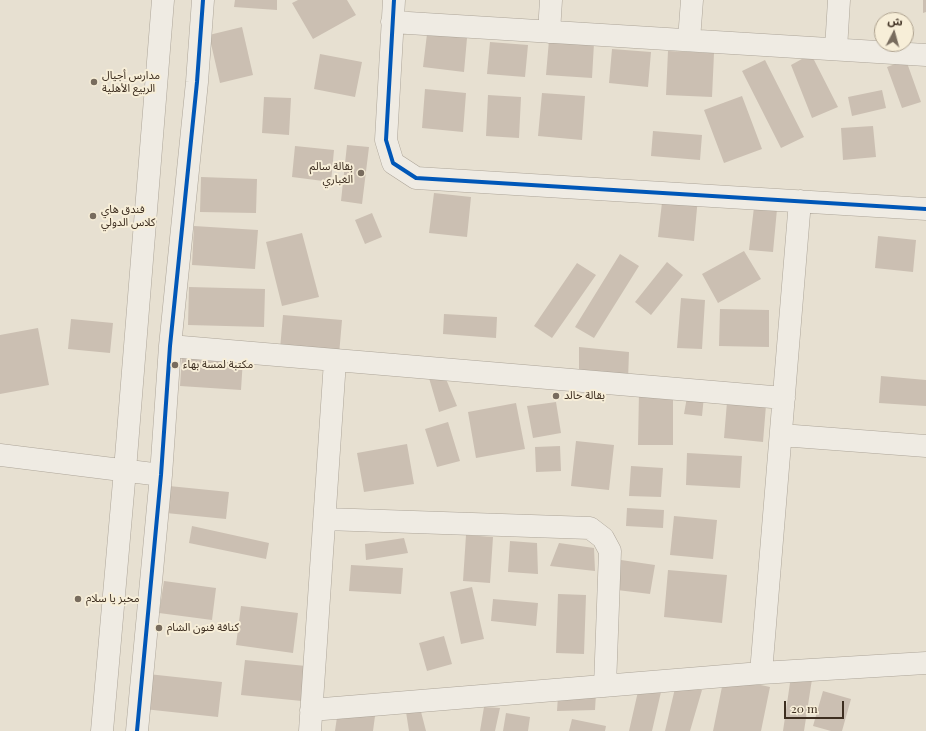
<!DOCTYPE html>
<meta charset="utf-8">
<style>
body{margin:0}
#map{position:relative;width:926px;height:731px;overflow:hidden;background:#e7e0d1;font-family:"Playfair Display","Noto Sans Arabic",serif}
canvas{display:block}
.north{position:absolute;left:874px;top:12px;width:40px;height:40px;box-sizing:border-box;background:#f7eed8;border:1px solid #ada18e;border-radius:50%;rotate:6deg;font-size:11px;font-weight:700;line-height:16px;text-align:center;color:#3d2e20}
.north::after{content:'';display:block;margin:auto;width:14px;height:18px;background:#786c5e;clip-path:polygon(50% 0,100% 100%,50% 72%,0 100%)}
.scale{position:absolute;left:784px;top:701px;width:60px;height:18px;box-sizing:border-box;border:2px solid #3d2e20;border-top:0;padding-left:5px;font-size:12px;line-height:14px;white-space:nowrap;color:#3d2e20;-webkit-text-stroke:3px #f7eed8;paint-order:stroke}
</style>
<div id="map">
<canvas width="926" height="731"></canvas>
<div class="north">ش</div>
<div class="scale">20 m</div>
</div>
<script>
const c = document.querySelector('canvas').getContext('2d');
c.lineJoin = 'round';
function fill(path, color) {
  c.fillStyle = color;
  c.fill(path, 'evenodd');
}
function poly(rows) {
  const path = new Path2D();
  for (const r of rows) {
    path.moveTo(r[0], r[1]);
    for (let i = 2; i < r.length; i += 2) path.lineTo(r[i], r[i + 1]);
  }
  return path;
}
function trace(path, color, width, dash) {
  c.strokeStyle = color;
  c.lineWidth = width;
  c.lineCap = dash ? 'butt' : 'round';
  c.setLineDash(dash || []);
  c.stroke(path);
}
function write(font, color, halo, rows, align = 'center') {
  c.font = font + ' "Playfair Display","Noto Sans Arabic",serif';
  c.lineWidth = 4;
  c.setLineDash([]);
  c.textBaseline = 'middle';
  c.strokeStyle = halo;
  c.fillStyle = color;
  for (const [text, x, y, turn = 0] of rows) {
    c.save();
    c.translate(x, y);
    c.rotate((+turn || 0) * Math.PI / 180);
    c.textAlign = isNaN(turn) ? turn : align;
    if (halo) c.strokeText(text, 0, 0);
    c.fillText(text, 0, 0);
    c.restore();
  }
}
fill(poly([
 [235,0,277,0,277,10,234,7],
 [298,0,347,0,356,15,313,39,292,3],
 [923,0,926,0,926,12,923,13],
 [242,27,253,75,220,83,209,35],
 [427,34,467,38,464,72,423,67],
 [549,40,594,43,592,78,546,75],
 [490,42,528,45,525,77,487,74],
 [612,49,651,52,648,87,609,83],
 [668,51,714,53,712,97,666,95],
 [320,54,362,62,355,97,314,89],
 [811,54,838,107,812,118,791,65],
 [765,60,804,137,781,148,742,71],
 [906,60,921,102,902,108,887,67],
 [425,89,466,93,463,132,422,128],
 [882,90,886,108,852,116,848,97],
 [542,93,585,96,582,140,538,136],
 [488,95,521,97,519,138,486,136],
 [742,96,762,149,724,163,704,110],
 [264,97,291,98,289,135,262,133],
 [873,126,876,157,843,160,841,128],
 [653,131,702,135,700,160,651,156],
 [347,145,369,147,362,204,341,201],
 [295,146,334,150,331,182,292,177],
 [201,177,257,179,256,213,200,212],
 [434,193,471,197,467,237,429,233],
 [663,194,698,197,694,241,658,237],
 [754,207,777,209,773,252,749,250],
 [372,213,382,237,365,244,355,220],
 [194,226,258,230,255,269,192,265],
 [302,233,319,297,282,306,266,242],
 [878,236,916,240,913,272,875,268],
 [744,251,761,279,718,303,702,274],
 [620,254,639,266,594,338,575,327],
 [667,262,683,275,651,315,635,302],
 [577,263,596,275,552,338,534,326],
 [189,287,265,289,264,327,188,325],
 [681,298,705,300,702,349,677,348],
 [720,309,769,310,769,347,719,346],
 [444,314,497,317,496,338,443,334],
 [283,315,342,320,339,355,280,349],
 [71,319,113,323,110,353,68,349],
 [38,328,49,385,0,394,0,335],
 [579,347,629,352,628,380,579,373],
 [182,355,243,359,241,390,180,386],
 [444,374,457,406,439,412,429,378],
 [881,376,926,380,926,406,879,403],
 [639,392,673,393,673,445,638,445],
 [704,396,702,416,684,414,687,397],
 [556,402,561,433,533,438,527,406],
 [727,402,766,405,763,442,724,438],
 [516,403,525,449,476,458,468,412],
 [448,422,460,461,437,467,425,429],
 [576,441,614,445,609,490,571,486],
 [407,444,414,484,364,492,357,453],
 [560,446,561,471,536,472,535,447],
 [687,453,742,456,740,488,686,485],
 [631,466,663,468,661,497,629,496],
 [169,486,229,492,226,519,166,513],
 [627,508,664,510,663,528,626,526],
 [674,516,717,520,713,559,670,555],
 [192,526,269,543,266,559,189,543],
 [466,535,493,537,490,583,463,581],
 [404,538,408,553,366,560,365,544],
 [510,541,537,543,538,574,508,572],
 [559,543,594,548,595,571,550,566],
 [621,560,655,565,650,594,617,590],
 [351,565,403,568,401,594,349,591],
 [668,570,727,575,722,623,664,617],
 [164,581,216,588,212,620,159,613],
 [472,587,484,639,461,644,450,592],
 [558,594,586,595,584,654,556,653],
 [493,599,538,603,536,626,491,621],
 [241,606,298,613,293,653,236,645],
 [444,636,452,664,427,671,419,643],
 [245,660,306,666,302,701,241,695],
 [148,674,222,682,218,717,144,709],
 [791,676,812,679,804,731,783,731],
 [724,677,770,687,761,731,713,731],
 [676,684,702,690,690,731,665,731],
 [639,687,661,692,652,731,629,731],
 [823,691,851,699,842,731,831,731,813,726],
 [596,693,595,710,557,711,558,696],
 [484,707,500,708,495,731,480,731],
 [420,708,426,731,409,731,406,712],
 [506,713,530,717,528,731,503,731],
 [375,716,373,731,335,731,337,717],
 [572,719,606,726,605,731,569,731]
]), '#cbbfb2');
const minor = poly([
 [394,0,386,140,393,163,416,178,926,209],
 [392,22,926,55],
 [549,32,551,0],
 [689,40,692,0],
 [836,49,839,0],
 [170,346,784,398],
 [781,435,926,446],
 [0,455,161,475],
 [325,519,590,528,603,538,610,551,605,686],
 [761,673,800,201],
 [311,710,761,673,926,663],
 [102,731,125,470,163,0],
 [137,731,161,475,170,346,197,82,203,0],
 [310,731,335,361]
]);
trace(minor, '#ada599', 23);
trace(minor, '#efebe3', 22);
trace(poly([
 [394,0,386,140,393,163,416,178,926,209],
 [137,731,161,475,170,346,197,82,203,0]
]), '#0057b8', 4);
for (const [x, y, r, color] of [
 [94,82,4,"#786c5e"],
 [361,173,4,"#786c5e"],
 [93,216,4,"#786c5e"],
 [175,365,4,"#786c5e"],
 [556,396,4,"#786c5e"],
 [78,599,4,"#786c5e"],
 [159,628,4,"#786c5e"]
]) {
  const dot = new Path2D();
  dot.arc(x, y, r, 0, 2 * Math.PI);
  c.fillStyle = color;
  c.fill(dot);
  trace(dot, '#f7eed8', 1.5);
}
write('11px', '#3d2e20', '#f7eed8', [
 ["مدارس أجيال",102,76],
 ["الربيع الأهلية",102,89],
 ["بقالة سالم",353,167,"right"],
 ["الغباري",353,180,"right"],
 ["فندق هاي",101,210],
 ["كلاس الدولي",101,223],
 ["مكتبة لمسة بهاء",183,365],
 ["بقالة خالد",564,396],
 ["مخبز يا سلام",86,599],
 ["كنافة فنون الشام",167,628]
], 'left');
</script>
